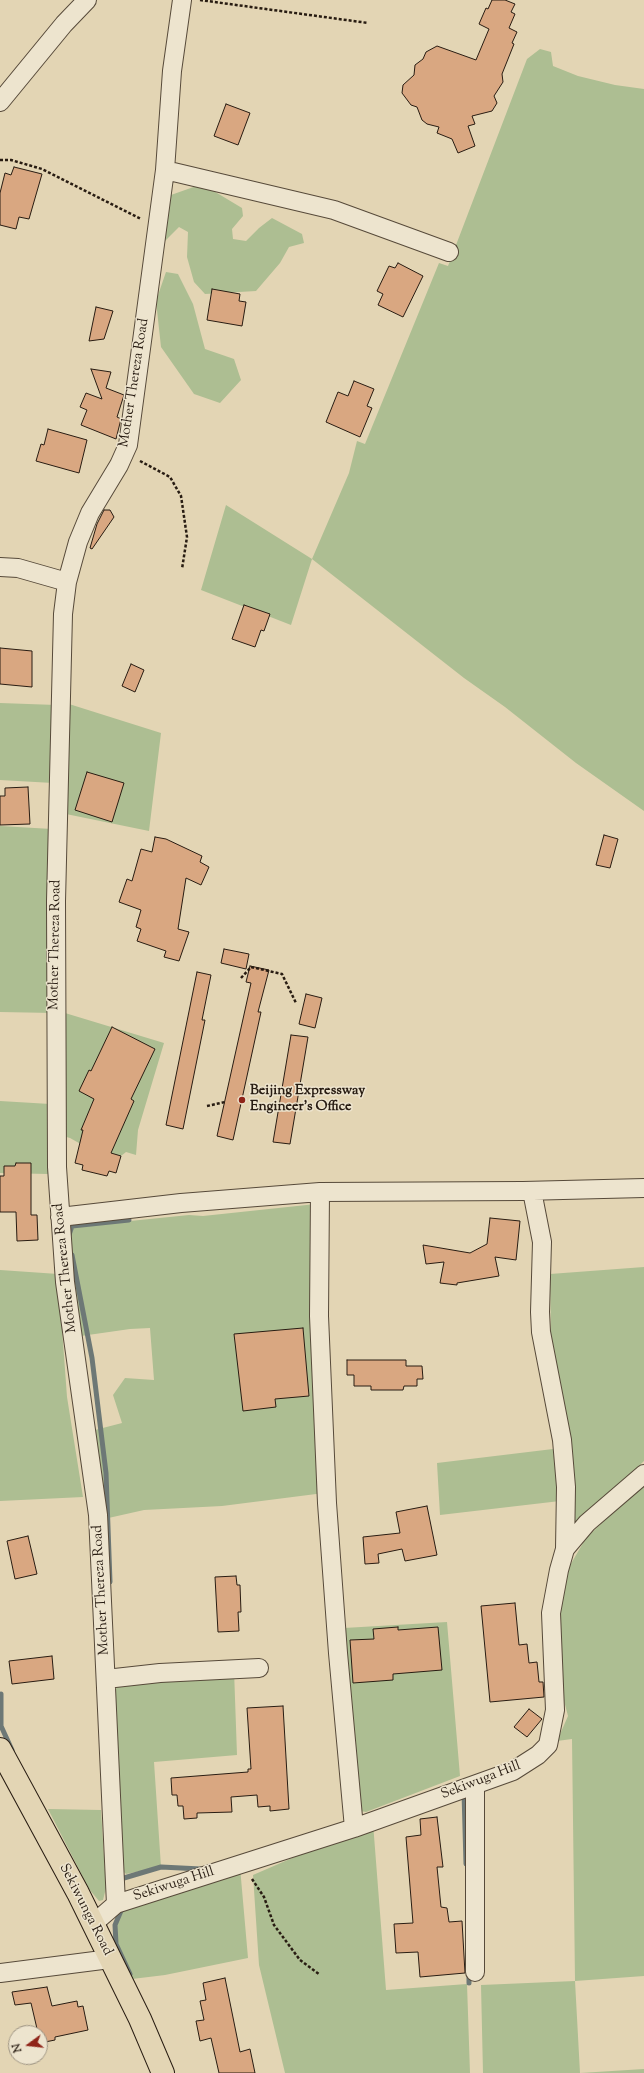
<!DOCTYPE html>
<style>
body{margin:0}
#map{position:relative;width:644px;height:2073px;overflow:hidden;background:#e3d5b4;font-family:"Sorts Mill Goudy",serif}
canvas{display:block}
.north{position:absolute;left:8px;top:2025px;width:40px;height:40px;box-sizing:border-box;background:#ede4ce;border:1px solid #9e9483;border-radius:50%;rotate:255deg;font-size:11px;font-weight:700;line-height:16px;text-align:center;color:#281c12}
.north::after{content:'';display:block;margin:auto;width:14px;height:18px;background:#8f2418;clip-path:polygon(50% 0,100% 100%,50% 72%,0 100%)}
</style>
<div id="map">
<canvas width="644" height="2073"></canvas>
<div class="north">N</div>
</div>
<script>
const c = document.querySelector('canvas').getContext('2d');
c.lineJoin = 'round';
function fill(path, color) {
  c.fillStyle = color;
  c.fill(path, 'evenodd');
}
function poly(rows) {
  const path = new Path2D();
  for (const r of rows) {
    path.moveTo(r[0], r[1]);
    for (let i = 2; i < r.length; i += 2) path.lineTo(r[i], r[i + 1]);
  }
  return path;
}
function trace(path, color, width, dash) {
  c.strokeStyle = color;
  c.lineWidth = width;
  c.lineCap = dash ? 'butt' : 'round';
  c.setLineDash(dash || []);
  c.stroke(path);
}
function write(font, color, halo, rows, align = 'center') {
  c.font = font + ' "Sorts Mill Goudy",serif';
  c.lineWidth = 3;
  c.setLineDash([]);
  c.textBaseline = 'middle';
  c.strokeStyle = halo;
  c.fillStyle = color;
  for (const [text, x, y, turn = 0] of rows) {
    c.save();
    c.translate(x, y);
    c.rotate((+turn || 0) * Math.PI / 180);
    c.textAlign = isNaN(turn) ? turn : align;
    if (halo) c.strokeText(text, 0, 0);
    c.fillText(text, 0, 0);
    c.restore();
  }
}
fill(poly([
 [540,49,551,52,553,66,578,76,615,85,644,89,644,811,576,763,505,707,464,678,312,559,291,625,201,590,226,505,312,559,349,473,357,441,365,444,439,263,448,266,527,59],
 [202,184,242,208,243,216,232,229,233,239,246,241,259,228,272,218,302,234,304,243,289,247,280,263,256,291,205,294,194,282,187,257,188,232,179,227,158,248,159,208,171,195],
 [166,272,178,274,193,304,205,349,234,359,241,380,220,403,194,394,161,347,156,301],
 [0,703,56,705,53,783,0,780],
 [69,704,161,733,149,831,66,814],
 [0,826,52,829,54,1013,0,1012],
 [65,1013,164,1043,138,1130,136,1155,126,1152,121,1156,86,1147,70,1138,63,1136],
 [0,1101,50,1104,48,1174,0,1173],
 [316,1204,324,1493,222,1506,144,1510,104,1519,95,1430,122,1423,113,1395,125,1378,154,1380,150,1328,130,1329,81,1336,70,1265,71,1227,189,1215,203,1216],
 [644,1267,644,1461,571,1530,560,1391,551,1335,550,1274],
 [0,1270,58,1274,67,1397,83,1497,0,1501],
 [553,1449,560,1501,440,1515,437,1463],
 [644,1483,644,1976,575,1981,580,2073,644,2069,644,2073,483,2073,481,1985,575,1981,572,1739,557,1741,568,1716,563,1697,558,1627,562,1579,586,1538],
 [447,1622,460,1776,366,1812,360,1811,344,1628],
 [234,1670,237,1755,154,1762,161,1867,126,1874,118,1866,111,1673],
 [48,1809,101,1810,106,1888,103,1900,99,1901,89,1889],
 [373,1823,386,1990,467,1984,470,2073,285,2073,259,1965,253,1875],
 [240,1867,248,1958,165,1975,132,1979,116,1944,115,1925,124,1903]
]), '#adbe92');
trace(poly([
 [69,1235,72,1226,129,1220],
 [72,1255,92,1358,106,1473,110,1582],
 [1,1694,1,1726,12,1750],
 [464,1792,466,1864],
 [124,1878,161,1867,201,1869],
 [123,1906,115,1925,116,1944,130,1974],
 [469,1972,469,1983]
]), '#6d7876', 5);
const building = poly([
 [492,0,505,0,515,4,511,12,515,14,509,28,517,32,512,43,514,44,502,74,503,82,494,96,497,103,492,111,472,116,475,124,468,126,475,146,458,153,452,139,437,133,439,127,427,124,422,120,417,107,411,105,402,93,403,85,414,75,415,65,423,59,426,52,437,46,476,60,489,29,479,24,486,8,488,9,492,0],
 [226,104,250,113,238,145,214,136,226,104],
 [14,167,42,174,29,219,19,217,16,229,0,225,0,193,5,173,11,175,14,167],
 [398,263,423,276,403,317,378,305,383,294,377,291,389,266,395,268,398,263],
 [212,289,240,294,239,301,246,302,242,326,207,320,212,289],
 [96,307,113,311,104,339,89,341,96,307],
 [91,369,111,372,106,388,124,395,117,417,121,419,116,439,81,425,87,410,80,407,86,393,102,399,91,369],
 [354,381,374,389,367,406,372,408,360,437,326,422,338,392,348,396,354,381],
 [48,429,87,440,79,473,36,461,41,444,44,445,48,429],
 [104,510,110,510,114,517,92,549,90,548,97,524,104,510],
 [244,605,270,614,264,631,261,630,255,647,232,639,244,605],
 [0,648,32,651,32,687,0,684,0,648],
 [131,664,144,670,135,692,122,686,131,664],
 [87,772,124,783,112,822,75,810,87,772],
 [28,787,30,824,0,825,0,796,5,796,5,788,28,787],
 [604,835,618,839,610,868,596,865,604,835],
 [155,837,166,839,202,856,200,862,209,867,201,885,186,878,178,929,189,932,179,961,164,957,166,951,137,941,141,929,136,927,141,910,119,902,127,879,132,881,141,849,152,852,155,837],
 [224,949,249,954,246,969,221,963,224,949],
 [250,966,269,970,258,1012,261,1012,233,1140,217,1136,251,983,246,982,250,966],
 [197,972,211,975,202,1020,205,1020,183,1129,166,1125,197,972],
 [306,994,322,998,315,1028,299,1024,306,994],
 [112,1027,155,1049,131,1099,134,1101,111,1153,121,1156,116,1173,109,1171,107,1176,82,1170,83,1165,75,1163,83,1130,81,1130,94,1099,79,1091,89,1070,91,1071,112,1027],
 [291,1035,308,1037,290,1144,273,1142,291,1035],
 [16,1163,31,1163,31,1215,37,1215,38,1240,17,1241,16,1212,0,1212,0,1176,4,1176,4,1166,15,1166,16,1163],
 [490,1218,520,1221,516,1260,495,1257,499,1276,457,1283,457,1285,440,1283,444,1262,426,1264,423,1245,470,1253,487,1244,490,1218],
 [303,1328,309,1396,275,1399,276,1407,243,1411,234,1334,303,1328],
 [347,1360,406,1360,406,1366,422,1366,423,1379,417,1379,417,1386,404,1386,403,1390,371,1390,371,1386,354,1386,354,1375,347,1375,347,1360],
 [427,1506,437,1555,405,1561,402,1549,378,1554,379,1563,365,1564,363,1537,400,1533,396,1512,427,1506],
 [28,1536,37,1574,15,1579,7,1541,28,1536],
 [236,1576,237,1585,240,1585,241,1612,238,1612,239,1631,218,1632,215,1577,236,1576],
 [515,1603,519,1645,527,1644,529,1663,537,1662,539,1682,543,1682,544,1697,490,1702,481,1606,515,1603],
 [398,1627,398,1630,438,1627,442,1670,393,1674,393,1680,353,1683,350,1640,374,1639,373,1629,398,1627],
 [52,1656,54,1679,12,1684,9,1661,52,1656],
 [283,1706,289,1809,270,1811,270,1806,258,1807,257,1795,231,1797,232,1812,197,1813,197,1818,184,1819,183,1806,178,1806,177,1795,172,1795,171,1778,248,1772,248,1769,251,1769,247,1708,283,1706],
 [529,1709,542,1719,527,1737,514,1727,529,1709],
 [437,1817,443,1867,437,1867,441,1907,447,1908,449,1922,462,1921,465,1973,420,1977,418,1952,396,1953,394,1924,413,1923,406,1837,421,1835,420,1819,437,1817],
 [225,1978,240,2052,250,2049,255,2073,219,2073,211,2038,200,2041,196,2021,204,2020,200,2001,206,2000,203,1983,225,1978],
 [47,1987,52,2006,77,2001,78,2007,83,2006,88,2030,55,2037,55,2040,40,2043,40,2033,38,2033,31,2003,15,2005,12,1992,47,1987]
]);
fill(building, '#d9a781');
trace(building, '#281c12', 1);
const minor = poly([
 [0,102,64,24,87,0],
 [165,170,334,210,449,252],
 [0,567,18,568,67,582],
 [532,1191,542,1242,540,1312,541,1332,562,1440,566,1487,565,1549],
 [320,1192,319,1316,327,1503,338,1653,354,1828],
 [60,1217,181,1203,320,1192,523,1191,644,1188],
 [106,1679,160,1673,259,1668],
 [475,1785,475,1972],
 [116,1904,98,1515,65,1282,57,1167,56,901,63,614,67,582,78,542,90,513,119,465,128,445,165,170,172,71,182,0],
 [93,1924,116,1904,354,1828,513,1771,538,1755,548,1745,555,1710,551,1613,559,1570,565,1549,587,1523,644,1474],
 [0,1973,110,1959]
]);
const major = poly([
 [0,1749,78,1893,140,2019,163,2073]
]);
trace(minor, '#574a3a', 20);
trace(major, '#281c12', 24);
trace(poly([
 [200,0,368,23],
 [0,160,11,160,42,169,141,219],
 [140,461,170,477,181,496,187,537,182,569],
 [241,978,251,967,282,974,296,1003],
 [207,1106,225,1102],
 [252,1879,264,1897,274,1925,300,1960,319,1974]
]), '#281c12', 2.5, [3, 2]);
trace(minor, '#ede4ce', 18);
trace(major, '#e3d5b4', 22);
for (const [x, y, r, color] of [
 [242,1100,4,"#8f2418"]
]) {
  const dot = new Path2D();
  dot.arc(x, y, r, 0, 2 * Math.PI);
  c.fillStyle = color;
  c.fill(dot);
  trace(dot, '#ede4ce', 1.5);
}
write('14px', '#281c12', '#ede4ce', [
 ["Mother Thereza Road",135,383,-81],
 ["Mother Thereza Road",56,945,-89],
 ["Mother Thereza Road",66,1268,-96],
 ["Mother Thereza Road",102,1590,-93],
 ["Sekiwuga Hill",481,1781,-21],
 ["Sekiwuga Hill",174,1885,-18],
 ["Sekiwunga Road",85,1910,63]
]);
write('bold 14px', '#281c12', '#ede4ce', [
 ["Beijing Expressway",250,1092],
 ["Engineer's Office",250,1108]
], 'left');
</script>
